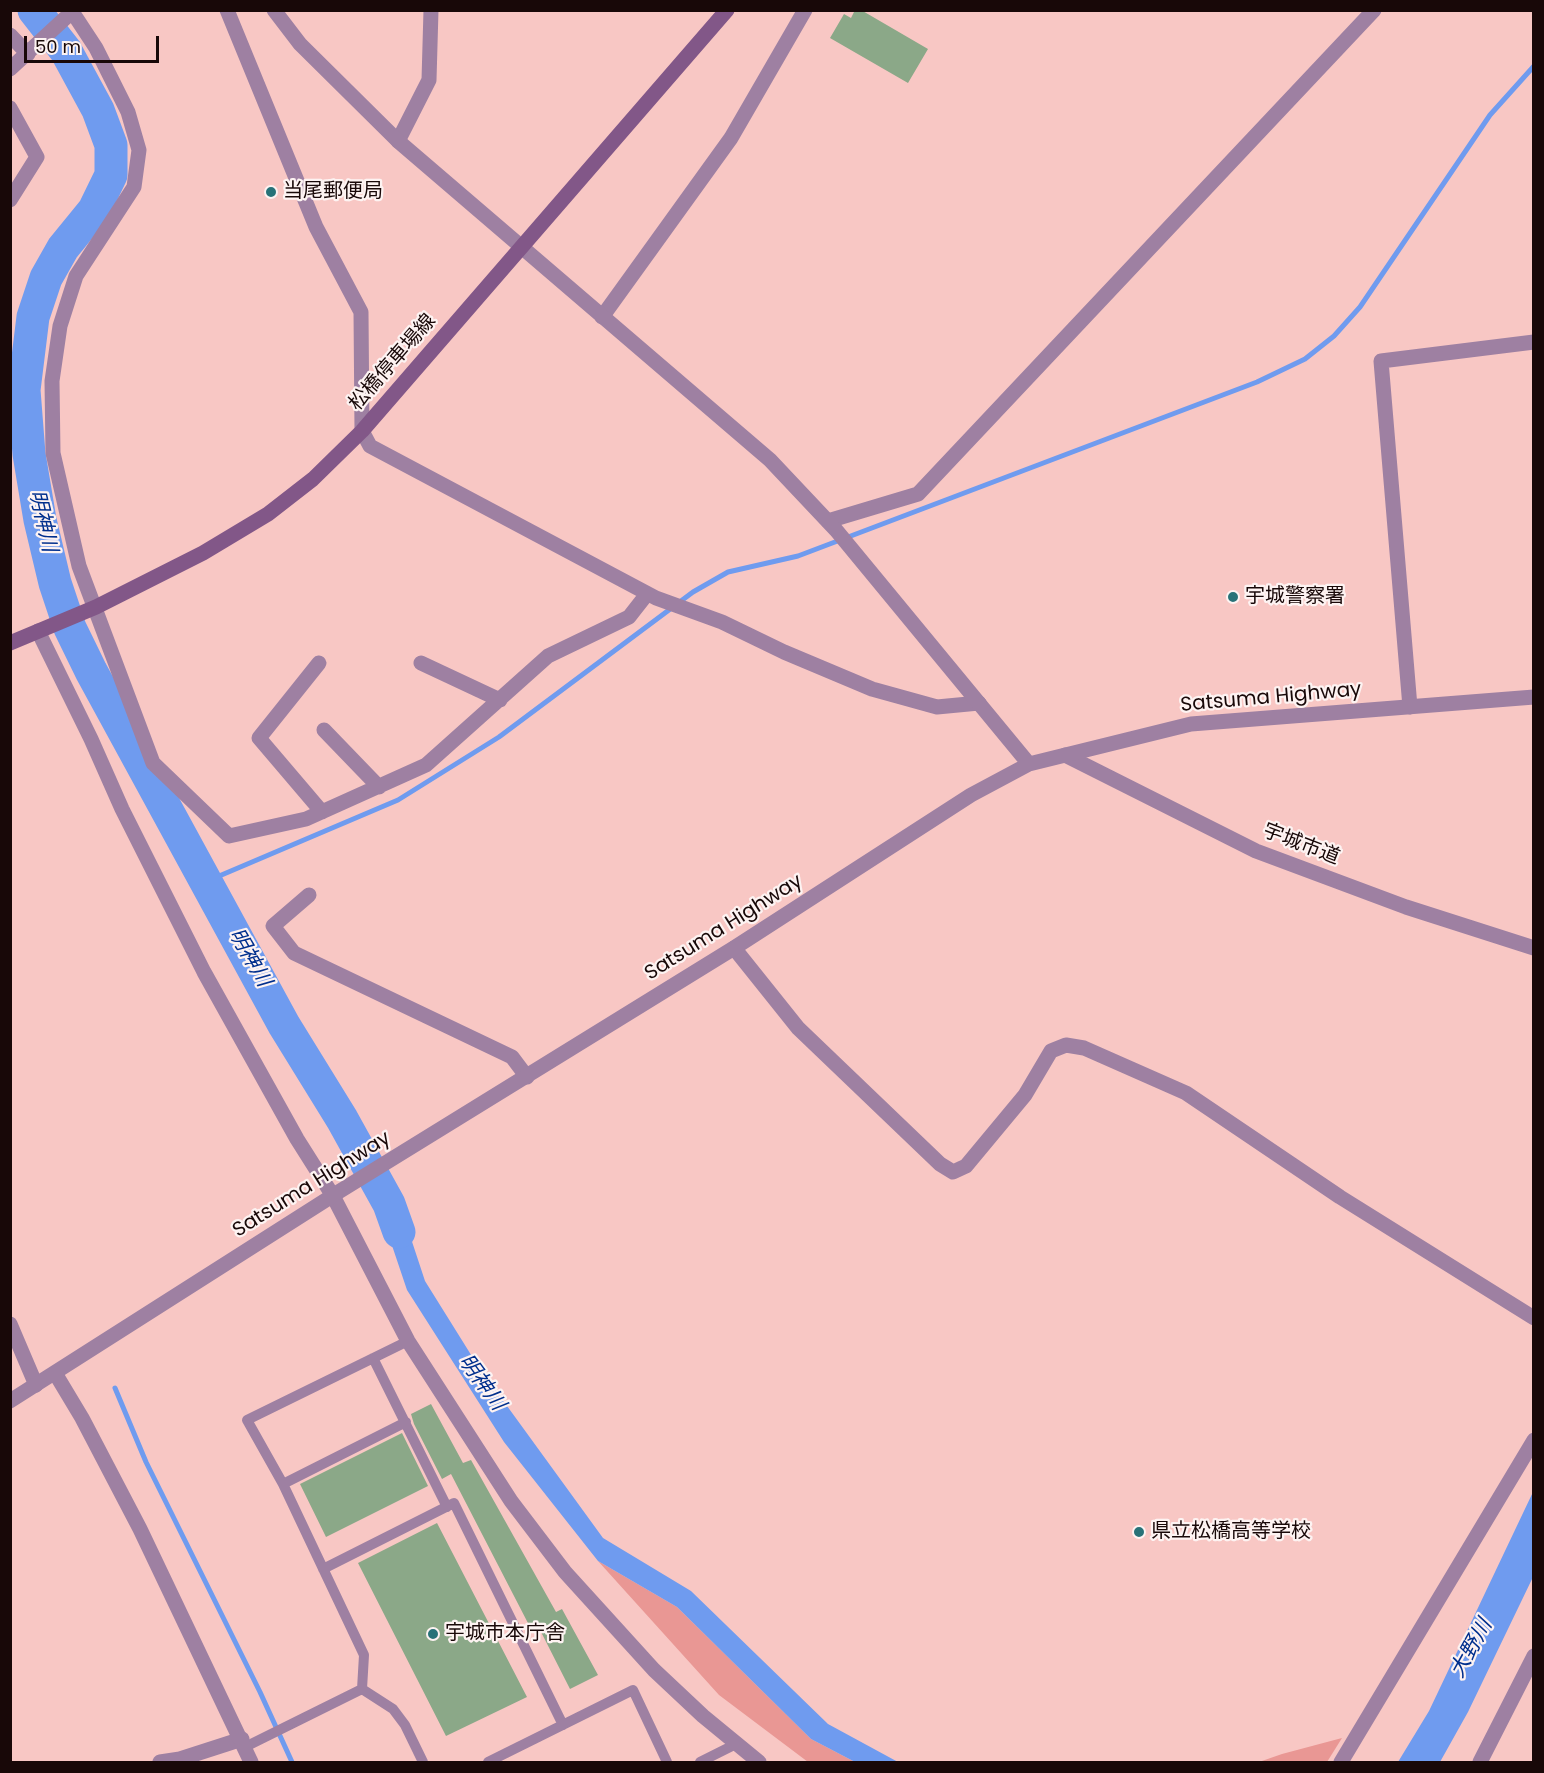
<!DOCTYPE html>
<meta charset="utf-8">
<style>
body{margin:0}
#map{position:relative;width:1544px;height:1773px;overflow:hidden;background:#f8c7c4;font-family:Poppins,sans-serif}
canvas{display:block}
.frame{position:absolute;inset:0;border:12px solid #180808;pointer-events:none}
.scale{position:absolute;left:24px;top:36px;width:135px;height:27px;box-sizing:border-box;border:3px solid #180808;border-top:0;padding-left:8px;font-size:18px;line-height:21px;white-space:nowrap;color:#180808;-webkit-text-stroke:4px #fdf3f2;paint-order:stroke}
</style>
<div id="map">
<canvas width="1544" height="1773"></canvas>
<div class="frame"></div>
<div class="scale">50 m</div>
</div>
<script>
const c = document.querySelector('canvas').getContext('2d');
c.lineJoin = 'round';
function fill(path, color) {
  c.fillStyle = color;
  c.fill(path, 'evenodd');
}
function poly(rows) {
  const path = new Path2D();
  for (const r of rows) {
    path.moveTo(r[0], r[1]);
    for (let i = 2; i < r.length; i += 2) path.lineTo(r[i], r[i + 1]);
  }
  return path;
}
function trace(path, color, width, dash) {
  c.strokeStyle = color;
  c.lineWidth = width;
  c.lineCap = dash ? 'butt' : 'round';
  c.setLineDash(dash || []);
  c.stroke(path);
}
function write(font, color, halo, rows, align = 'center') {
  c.font = font + ' Poppins,"Noto Sans JP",sans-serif';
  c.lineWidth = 4.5;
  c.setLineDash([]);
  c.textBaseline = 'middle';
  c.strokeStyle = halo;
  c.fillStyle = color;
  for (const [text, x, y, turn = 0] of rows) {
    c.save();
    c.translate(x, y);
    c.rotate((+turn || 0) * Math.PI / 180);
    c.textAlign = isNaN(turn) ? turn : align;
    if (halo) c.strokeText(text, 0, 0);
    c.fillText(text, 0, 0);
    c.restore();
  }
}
fill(poly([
 [598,1561,677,1607,811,1739,855,1762,808,1762,719,1695],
 [1342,1738,1327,1762,1259,1762,1282,1754]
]), '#e99794');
fill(poly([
 [394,1187,425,1281,478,1366,603,1538,691,1591,828,1724,898,1762,855,1762,811,1739,677,1607,598,1561,504,1442,407,1290,375,1195],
 [1533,1492,1533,1577,1468,1712,1440,1762,1398,1762,1429,1711]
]), '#6f9bef');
trace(poly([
 [205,882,398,800,499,737,693,592,728,572,798,556,1257,382,1305,359,1334,336,1360,307,1490,115,1534,66],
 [115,1388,146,1462,260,1692,292,1762]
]), '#6f9bef', 5);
trace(poly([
 [34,10,66,51,98,110,111,145,111,175,94,210,63,248,46,278,33,317,24,390,29,454,40,520,55,583,70,628,91,671,284,1025,342,1119,389,1204,399,1232]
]), '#6f9bef', 33);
fill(poly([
 [855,10,861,10,928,49,908,83,830,38,844,14,851,18],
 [431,1404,463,1463,471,1460,556,1612,562,1609,598,1675,570,1689,538,1626,530,1627,451,1474,442,1479,414,1424,411,1414],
 [402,1433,428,1486,326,1537,300,1484],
 [437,1523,527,1697,446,1736,358,1563]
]), '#8ba888');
trace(poly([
 [408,1341,247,1420,283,1484,364,1655,362,1689,393,1709,405,1725,423,1762],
 [373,1358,447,1507],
 [283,1484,406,1422],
 [323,1569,454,1503,563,1725],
 [245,1747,362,1689],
 [488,1762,633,1690,667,1762],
 [700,1762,736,1744]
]), '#9e80a2', 10);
trace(poly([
 [71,10,96,48,128,112,139,150,134,187,76,276,60,326,52,381,53,453,79,566,153,763,229,836,306,819,426,765,548,656,629,617,647,594],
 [227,10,316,227,361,312,362,431,370,446,656,598,722,622,784,652,872,689,937,707,979,703],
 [10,35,28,54],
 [10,69,74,10],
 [10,108,37,157,10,200],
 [398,141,429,80,431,10],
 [602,317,731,138,805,10],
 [828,521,918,494,1374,10],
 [38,631,91,739,122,809,204,972,297,1139,333,1196,408,1341,511,1501,565,1572,654,1670,703,1716,759,1762],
 [319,663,259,738,322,812],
 [421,663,500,700],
 [1410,707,1381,361,1534,342],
 [324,730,379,787],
 [1065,755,1256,851,1406,907,1534,948],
 [309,895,273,926,294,953,512,1057,527,1077],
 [734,948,798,1028,940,1164,953,1172,966,1166,1025,1095,1051,1051,1066,1045,1084,1048,1186,1093,1340,1197,1534,1318],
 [10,1324,36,1385],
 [160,1762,180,1759,242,1739],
 [1341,1762,1534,1440],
 [1480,1762,1534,1656]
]), '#9e80a2', 15);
trace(poly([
 [274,10,300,44,398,141,770,460,836,530,1029,764],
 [55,1373,82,1418,140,1529,251,1762],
 [10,1401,340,1191,734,948,971,795,1029,764,1191,724,1534,697]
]), '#9e80a2', 15);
trace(poly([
 [10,643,96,607,203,553,268,514,313,479,362,431,727,10]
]), '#825788', 15);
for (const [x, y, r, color] of [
 [271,192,6,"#287278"],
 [1233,597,6,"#287278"],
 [1139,1532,6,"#287278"],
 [433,1634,6,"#287278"]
]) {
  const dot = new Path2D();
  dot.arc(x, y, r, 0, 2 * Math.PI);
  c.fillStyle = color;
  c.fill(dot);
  trace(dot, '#fdf3f2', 2);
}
write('20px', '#180808', '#fdf3f2', [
 ["当尾郵便局",283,192],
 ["宇城警察署",1245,597],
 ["県立松橋高等学校",1151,1532],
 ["宇城市本庁舎",445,1634]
], 'left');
write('20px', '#180808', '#fdf3f2', [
 ["松橋停車場線",393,363,-49],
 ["Satsuma Highway",1271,698,-5],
 ["宇城市道",1301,845,21],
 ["Satsuma Highway",724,928,-32],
 ["Satsuma Highway",312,1185,-32]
]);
write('italic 21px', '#012f8d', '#fdf3f2', [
 ["明神川",42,521,77],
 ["明神川",249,958,60],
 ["明神川",481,1383,54],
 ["大野川",1472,1649,-61]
]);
</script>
